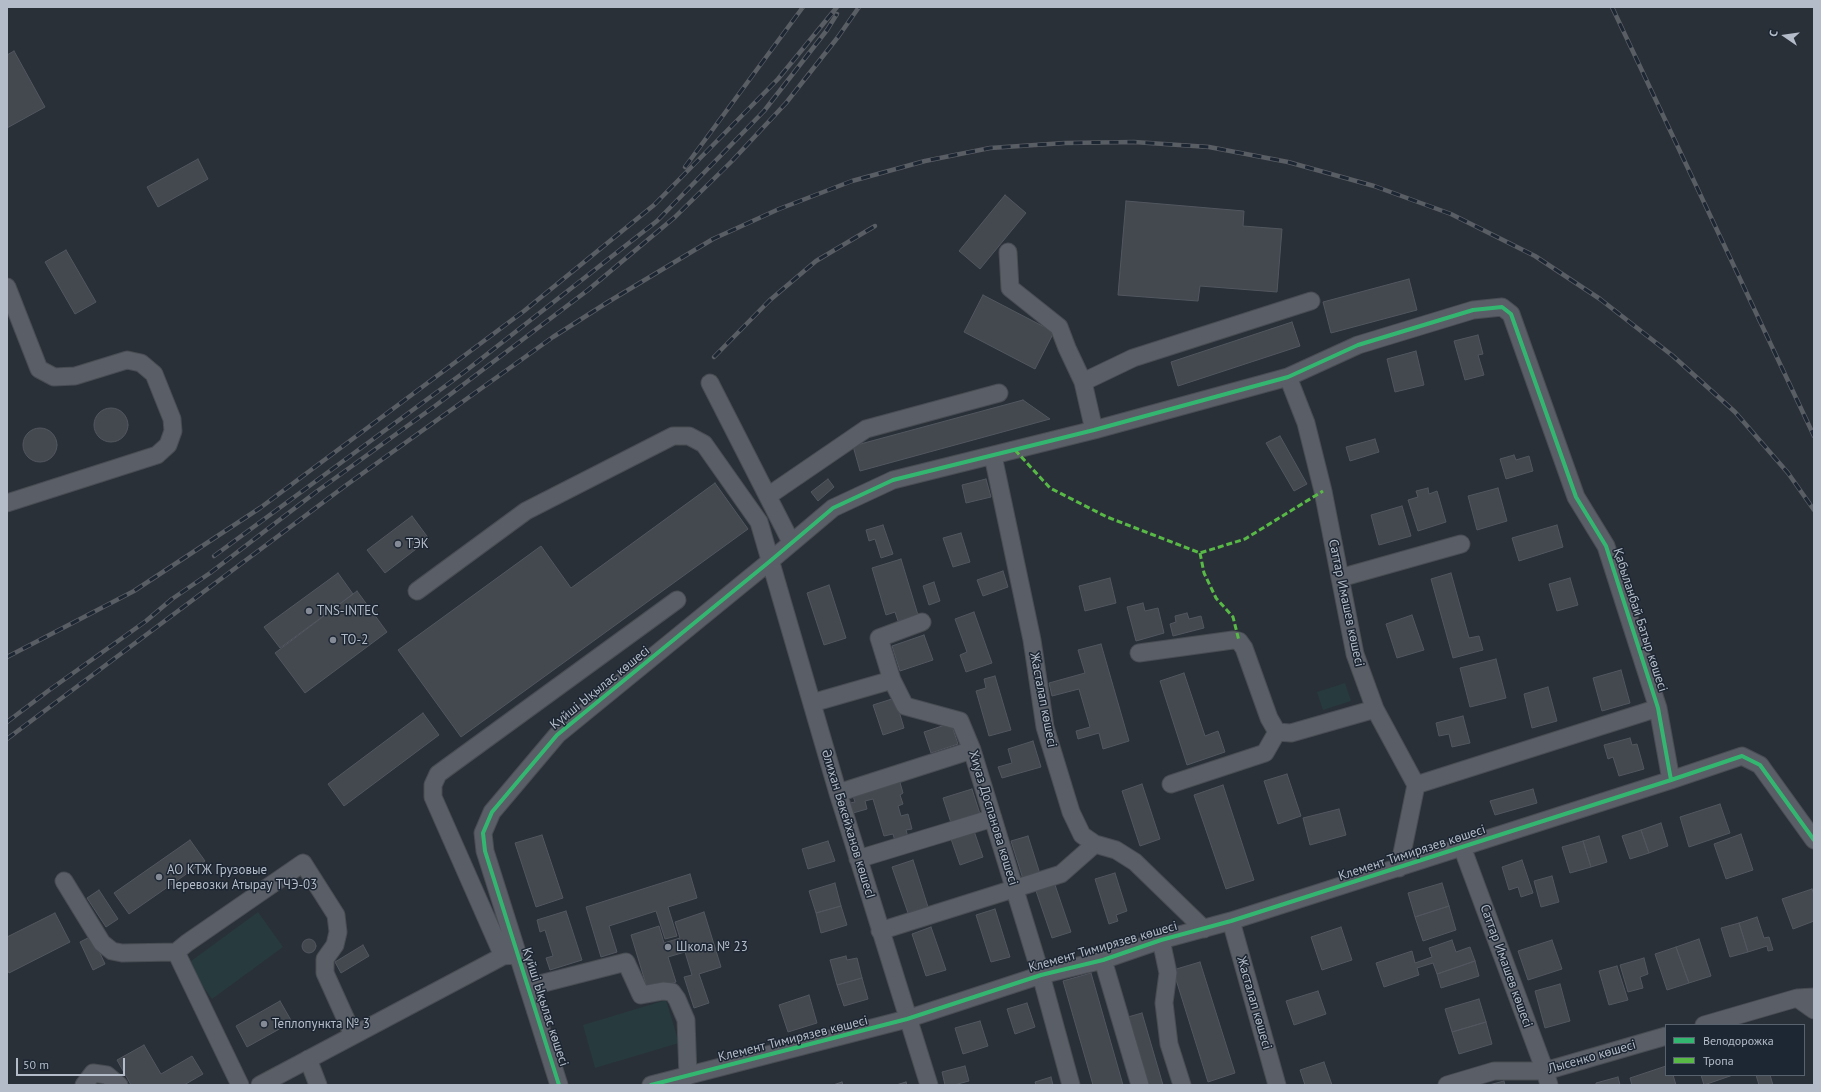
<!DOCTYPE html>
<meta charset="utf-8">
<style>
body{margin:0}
#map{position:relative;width:1821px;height:1092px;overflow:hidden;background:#2a3038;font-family:"PT Sans",sans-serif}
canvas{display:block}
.frame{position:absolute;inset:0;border:8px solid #b4bcc9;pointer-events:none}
.legend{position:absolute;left:1665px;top:1024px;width:140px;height:52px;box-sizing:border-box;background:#1d2633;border:1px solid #59626f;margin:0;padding:5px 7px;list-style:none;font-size:12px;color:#b4bcc9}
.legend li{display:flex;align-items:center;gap:8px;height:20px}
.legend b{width:20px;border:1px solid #59626f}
.north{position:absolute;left:1765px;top:16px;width:40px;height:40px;-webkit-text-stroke:3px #1d2633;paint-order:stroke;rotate:283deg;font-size:11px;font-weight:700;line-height:16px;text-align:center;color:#b4bcc9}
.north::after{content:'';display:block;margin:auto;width:14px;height:18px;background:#b4bcc9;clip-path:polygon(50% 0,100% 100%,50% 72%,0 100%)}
.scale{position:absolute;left:16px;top:1058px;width:109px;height:18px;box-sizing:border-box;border:2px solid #b4bcc9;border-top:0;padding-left:5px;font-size:12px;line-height:14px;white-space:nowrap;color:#b4bcc9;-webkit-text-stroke:3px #1d2633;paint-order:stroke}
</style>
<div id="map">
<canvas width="1821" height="1092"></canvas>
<div class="frame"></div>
<ul class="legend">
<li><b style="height:5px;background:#33b770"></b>Велодорожка</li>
<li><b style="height:5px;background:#58b947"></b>Тропа</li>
</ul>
<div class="north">С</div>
<div class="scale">50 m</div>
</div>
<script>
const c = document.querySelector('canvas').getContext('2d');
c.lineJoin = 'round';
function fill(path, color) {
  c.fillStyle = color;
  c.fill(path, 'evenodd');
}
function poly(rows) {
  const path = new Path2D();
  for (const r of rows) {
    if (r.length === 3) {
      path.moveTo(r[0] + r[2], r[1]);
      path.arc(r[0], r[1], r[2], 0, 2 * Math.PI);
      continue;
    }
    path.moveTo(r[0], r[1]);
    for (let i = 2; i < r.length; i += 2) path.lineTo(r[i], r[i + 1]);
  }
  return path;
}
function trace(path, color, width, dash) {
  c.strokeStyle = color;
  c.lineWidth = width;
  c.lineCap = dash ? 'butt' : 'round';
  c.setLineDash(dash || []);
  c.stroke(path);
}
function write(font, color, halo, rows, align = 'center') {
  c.font = font + ' "PT Sans",sans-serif';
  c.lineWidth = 3;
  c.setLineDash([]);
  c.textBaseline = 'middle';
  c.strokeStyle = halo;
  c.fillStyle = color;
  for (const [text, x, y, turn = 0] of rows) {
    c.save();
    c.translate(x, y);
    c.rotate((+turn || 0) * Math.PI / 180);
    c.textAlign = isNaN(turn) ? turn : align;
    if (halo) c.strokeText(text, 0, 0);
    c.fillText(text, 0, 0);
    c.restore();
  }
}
fill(poly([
 [1345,683,1351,701,1323,710,1317,692],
 [258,912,283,947,212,999,187,964],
 [666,1000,679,1043,595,1068,583,1025]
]), '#273a3e');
const building = poly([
 [14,51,45,107,7,128,7,55,14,51],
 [198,159,208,179,158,207,147,187,198,159],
 [1005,195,1026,213,980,269,959,251,1005,195],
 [1126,201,1244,211,1243,226,1282,229,1277,292,1200,286,1198,301,1118,295,1126,201],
 [66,250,96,302,75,314,45,262,66,250],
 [1409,279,1417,310,1331,333,1323,302,1409,279],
 [983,295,1054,332,1035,369,964,332,983,295],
 [1292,322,1300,346,1178,386,1171,362,1292,322],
 [1478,335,1483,354,1478,355,1484,375,1465,380,1454,341,1478,335],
 [1416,351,1424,385,1395,392,1387,359,1416,351],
 [1023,400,1050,419,860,471,853,446,1023,400],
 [111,425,17],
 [40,445,17],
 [1280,436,1307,484,1294,491,1266,443,1280,436],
 [1375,439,1379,452,1350,461,1346,447,1375,439],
 [1514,455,1516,460,1529,456,1533,471,1506,479,1500,459,1514,455],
 [828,479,834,487,818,501,811,492,828,479],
 [986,479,991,497,966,503,962,485,986,479],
 [715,483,748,529,461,737,398,650,541,546,571,588,715,483],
 [1428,488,1429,494,1437,491,1446,522,1418,531,1408,500,1418,497,1416,491,1428,488],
 [1498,488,1507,521,1477,530,1468,496,1498,488],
 [1402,506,1411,536,1379,545,1371,515,1402,506],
 [412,516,429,539,385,573,367,550,412,516],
 [883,525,893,554,881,558,875,539,869,541,866,530,883,525],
 [1557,525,1563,547,1519,561,1512,538,1557,525],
 [961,533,970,562,953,567,943,538,961,533],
 [901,559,918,615,898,621,895,612,886,615,872,568,901,559],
 [1003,571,1008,587,983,596,977,580,1003,571],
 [338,573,353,594,280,648,264,627,338,573],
 [1451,573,1469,638,1479,636,1483,650,1453,658,1431,579,1451,573],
 [1110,578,1116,603,1085,611,1079,586,1110,578],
 [1570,578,1578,605,1557,611,1549,584,1570,578],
 [934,582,940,601,929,605,923,586,934,582],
 [829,585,846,638,824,645,807,593,829,585],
 [357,591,387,632,305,693,275,653,357,591],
 [1143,603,1145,611,1158,608,1164,633,1136,641,1127,607,1143,603],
 [974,612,992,663,966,672,960,655,967,652,955,619,974,612],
 [1187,613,1189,619,1201,616,1204,628,1173,636,1170,624,1176,622,1175,616,1187,613],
 [1412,615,1424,650,1397,658,1386,624,1412,615],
 [924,635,933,660,900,671,892,646,924,635],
 [1101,644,1129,741,1103,749,1099,733,1078,739,1076,731,1090,727,1079,689,1052,696,1049,683,1085,673,1078,650,1101,644],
 [1496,659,1506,698,1470,707,1460,668,1496,659],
 [1621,670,1630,703,1602,711,1593,678,1621,670],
 [1184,673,1205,736,1218,731,1225,752,1187,765,1160,681,1184,673],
 [995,676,1011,730,989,736,976,691,986,688,984,679,995,676],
 [1548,687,1557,721,1532,728,1524,694,1548,687],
 [895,698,904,728,883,735,873,705,895,698],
 [423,713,439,735,344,806,328,784,423,713],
 [1463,716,1470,743,1452,747,1449,734,1439,736,1436,723,1463,716],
 [951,723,958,744,931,753,924,732,951,723],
 [1630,738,1632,745,1637,744,1644,769,1619,776,1613,757,1608,759,1604,745,1630,738],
 [1033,741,1041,767,1002,778,998,767,1012,763,1008,749,1033,741],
 [1287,774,1301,816,1278,824,1264,781,1287,774],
 [899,779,903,793,900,795,903,804,898,806,901,816,908,814,912,829,906,830,908,837,895,841,893,834,884,836,873,799,865,801,867,809,853,813,850,803,855,802,852,793,899,779],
 [1142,784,1160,839,1140,846,1122,791,1142,784],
 [1223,785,1254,880,1226,889,1194,795,1223,785],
 [972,789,981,817,952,826,943,798,972,789],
 [1533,789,1537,803,1495,815,1490,801,1533,789],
 [1720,804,1730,833,1689,847,1680,817,1720,804],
 [1339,809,1346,835,1310,845,1303,818,1339,809],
 [1661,823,1668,846,1649,853,1641,830,1661,823],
 [973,828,983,857,960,865,950,836,973,828],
 [1641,830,1649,853,1630,859,1622,836,1641,830],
 [1741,834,1753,870,1726,879,1714,844,1741,834],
 [542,835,563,898,536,907,515,843,542,835],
 [1028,836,1040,874,1023,879,1011,841,1028,836],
 [1599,836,1607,862,1591,867,1583,841,1599,836],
 [190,840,205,861,129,914,114,893,190,840],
 [828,841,835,861,808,869,802,849,828,841],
 [1583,841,1591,867,1570,873,1562,847,1583,841],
 [913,860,929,910,909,916,892,867,913,860],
 [1522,860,1533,893,1521,897,1518,887,1509,890,1502,867,1522,860],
 [1115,873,1127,911,1116,915,1118,921,1109,924,1095,879,1115,873],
 [690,874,697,898,668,907,677,936,665,939,656,911,609,926,617,952,601,957,586,907,690,874],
 [1552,876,1559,902,1541,907,1534,881,1552,876],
 [1053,879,1071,932,1052,938,1034,885,1053,879],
 [835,883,841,906,816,913,809,891,835,883],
 [1442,883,1449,906,1415,917,1408,893,1442,883],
 [1812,889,1814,895,1814,921,1793,929,1782,899,1812,889],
 [99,890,118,919,106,927,87,898,99,890],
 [841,906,847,925,821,933,816,913,841,906],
 [1449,906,1456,930,1423,941,1415,917,1449,906],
 [995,909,1010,957,991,962,976,915,995,909],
 [566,911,582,960,550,970,546,958,553,956,545,930,540,932,537,920,566,911],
 [704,912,721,967,699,974,709,1003,694,1008,684,977,692,975,685,952,668,957,676,982,648,991,631,935,659,926,664,943,680,938,675,922,704,912],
 [55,913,70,942,9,973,7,969,7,937,55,913],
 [1757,917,1764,938,1769,937,1773,950,1768,951,1767,946,1748,952,1739,923,1757,917],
 [1739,923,1748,952,1730,957,1721,928,1739,923],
 [931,927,946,970,926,976,912,934,931,927],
 [1341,927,1352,960,1322,970,1311,937,1341,927],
 [92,936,105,964,93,970,80,942,92,936],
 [309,946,7],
 [1699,939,1711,976,1689,983,1676,947,1699,939],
 [1452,940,1456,952,1470,947,1475,961,1437,974,1433,963,1417,968,1419,975,1384,987,1376,963,1412,951,1415,963,1432,957,1429,948,1452,940],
 [1552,940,1562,969,1528,980,1518,951,1552,940],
 [363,945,369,956,341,973,335,962,363,945],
 [1676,947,1689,983,1667,990,1655,954,1676,947],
 [846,956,847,960,857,958,862,978,837,985,830,960,846,956],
 [1644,958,1648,974,1640,977,1643,988,1628,992,1620,965,1644,958],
 [1475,961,1479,976,1441,988,1437,974,1475,961],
 [1200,962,1235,1073,1208,1082,1173,970,1200,962],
 [1617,966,1628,1000,1609,1005,1599,971,1617,966],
 [1091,973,1123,1085,1093,1085,1063,981,1091,973],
 [862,978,868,999,844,1006,837,985,862,978],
 [1560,984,1570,1021,1545,1028,1535,991,1560,984],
 [1318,991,1326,1014,1294,1025,1286,1001,1318,991],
 [809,995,817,1023,788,1032,779,1005,809,995],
 [1479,999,1486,1022,1452,1032,1445,1009,1479,999],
 [280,1001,292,1022,247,1047,236,1026,280,1001],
 [1027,1003,1035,1027,1015,1034,1007,1009,1027,1003],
 [1142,1013,1163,1085,1148,1085,1128,1017,1142,1013],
 [980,1021,988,1046,963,1054,955,1028,980,1021],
 [1486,1022,1492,1044,1459,1054,1452,1032,1486,1022],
 [144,1045,161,1074,192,1056,203,1074,184,1085,131,1085,117,1060,144,1045],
 [1324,1062,1332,1085,1305,1085,1300,1070,1324,1062],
 [965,1066,969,1081,954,1085,945,1085,942,1072,965,1066],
 [1666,1066,1666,1075,1673,1075,1676,1085,1632,1085,1630,1078,1666,1066],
 [1701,1075,1733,1075,1704,1085,1701,1075],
 [1756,1075,1770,1075,1773,1085,1759,1085,1756,1075],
 [1051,1077,1053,1085,1036,1085,1035,1082,1051,1077],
 [1618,1077,1620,1085,1596,1085,1596,1083,1618,1077],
 [1504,1081,1505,1085,1489,1085,1504,1081],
 [842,1082,843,1085,833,1085,842,1082],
 [906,1082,907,1085,896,1085,906,1082]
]);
fill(building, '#444950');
trace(building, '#52575f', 1);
const minor = poly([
 [1008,252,1010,288,1059,327,1067,348,1083,382,1094,430],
 [7,287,39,369,54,377,75,376,127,360,141,363,154,374,172,419,173,431,168,445,157,455,7,503],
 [1288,377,1306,423,1323,491,1355,654,1375,709,1416,785,1399,868],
 [1083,382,1133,358,1311,301],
 [710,383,791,542],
 [993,456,1032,640,1045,727,1071,812,1082,835,1095,844,1116,850,1135,862,1204,929],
 [768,496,866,429,999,393],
 [1340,578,1461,544],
 [417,591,526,511,673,436,689,436,704,444,759,522,838,793,929,1085],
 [922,622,879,638,892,680,905,706,960,721,972,750,1041,975,1071,1085],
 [1139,653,1233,640,1239,641,1244,648,1269,718,1277,732,1291,733,1375,709],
 [812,703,892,680],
 [1171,784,1265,753,1277,732],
 [1416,785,1658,708],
 [838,793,972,750],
 [1462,847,1545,1071,1549,1085],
 [858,859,993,818],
 [64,881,102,943,112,951,122,953,176,952],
 [1231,921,1277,1085],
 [880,931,1061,874,1095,844],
 [1161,940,1168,973,1164,1003,1169,1044,1182,1085],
 [503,956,433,797,433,785,438,774,677,600],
 [1103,960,1140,1085],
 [528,987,626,962,641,995,663,991,672,992,677,999,686,1020,688,1076],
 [1814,997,1797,998,1814,1010],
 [1704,1025,1797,998],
 [308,1059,318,1085],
 [84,1085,93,1073,107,1075,119,1085],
 [240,1085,176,952,187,943,303,863,336,915,338,932,335,945,325,959,325,973,353,1035],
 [260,1085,503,956,514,955],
 [559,1085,485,851,483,833,492,812,557,735,769,562,833,508,893,480,1094,430,1288,377,1358,345,1473,310,1502,307,1511,314,1576,497,1606,546,1658,708,1671,780,1742,756,1760,765,1814,840],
 [651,1085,907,1019,1041,975,1103,960,1161,940,1231,921,1671,780],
 [1447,1085,1494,1071,1545,1071,1666,1036]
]);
trace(minor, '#484c53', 19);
trace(minor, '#5a5e66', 17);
const rail = poly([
 [1612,7,1814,436],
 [685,167,803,7],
 [714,357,770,300,816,261,875,226],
 [214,556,463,373,657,221,764,111,827,30,837,14],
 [7,657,134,591,260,508,524,311,654,205,778,79,837,7],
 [7,722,48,691,146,621,172,599,210,573,316,492,435,406,588,290,675,217,732,161,786,103,838,37,859,7],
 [7,739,345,486,553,337,608,302,713,239,779,209,852,181,925,161,990,148,1065,143,1134,142,1209,147,1288,162,1374,186,1451,214,1535,256,1600,299,1673,356,1735,412,1788,473,1814,510]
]);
trace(rail, '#595d64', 4.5);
trace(rail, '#1d2633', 3, [9]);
trace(poly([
 [1015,450,1050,488,1107,517,1200,553,1245,539,1323,491],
 [1200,553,1204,573,1216,598,1233,617,1239,641]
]), '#58b947', 3, [6, 3]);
trace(poly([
 [559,1085,485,851,483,833,492,812,557,735,769,562,833,508,893,480,1094,430,1288,377,1358,345,1473,310,1502,307,1511,314,1576,497,1606,546,1658,708,1671,780,1742,756,1760,765,1814,840],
 [651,1085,907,1019,1041,975,1103,960,1161,940,1231,921,1671,780]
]), '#33b770', 4);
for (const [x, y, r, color] of [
 [398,544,4,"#848b96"],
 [309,611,4,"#848b96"],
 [333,640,4,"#848b96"],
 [159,877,4,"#848b96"],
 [668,947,4,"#848b96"],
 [264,1024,4,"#848b96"]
]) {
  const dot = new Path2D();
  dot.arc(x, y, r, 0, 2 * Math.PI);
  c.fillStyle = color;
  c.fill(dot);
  trace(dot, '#1d2633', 1.5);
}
write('13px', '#b4bcc9', '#1d2633', [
 ["ТЭК",406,544],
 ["TNS-INTEC",317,611],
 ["ТО-2",341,640],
 ["АО КТЖ Грузовые",167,870],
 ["Перевозки Атырау ТЧЭ-03",167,885],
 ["Школа № 23",676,947],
 ["Теплопункта № 3",272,1024]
], 'left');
write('13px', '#b4bcc9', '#1d2633', [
 ["Саттар Имашев көшесі",1346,603,78],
 ["Қабыланбай Батыр көшесі",1640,620,72],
 ["Күйші Ықылас көшесі",600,688,-39],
 ["Жасталап көшесі",1043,700,79],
 ["Хиуаз Доспанова көшесі",993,818,73],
 ["Әлихан Бөкейханов көшесI",848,824,73],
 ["Клемент Тимирязев көшесі",1412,853,-18],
 ["Клемент Тимирязев көшесі",1103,947,-16],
 ["Саттар Имашев көшесі",1506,966,70],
 ["Жасталап көшесі",1254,1003,74],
 ["Күйші Ықылас көшесі",545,1007,72],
 ["Клемент Тимирязев көшесі",793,1039,-14],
 ["Лысенко көшесі",1592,1057,-16]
]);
</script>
